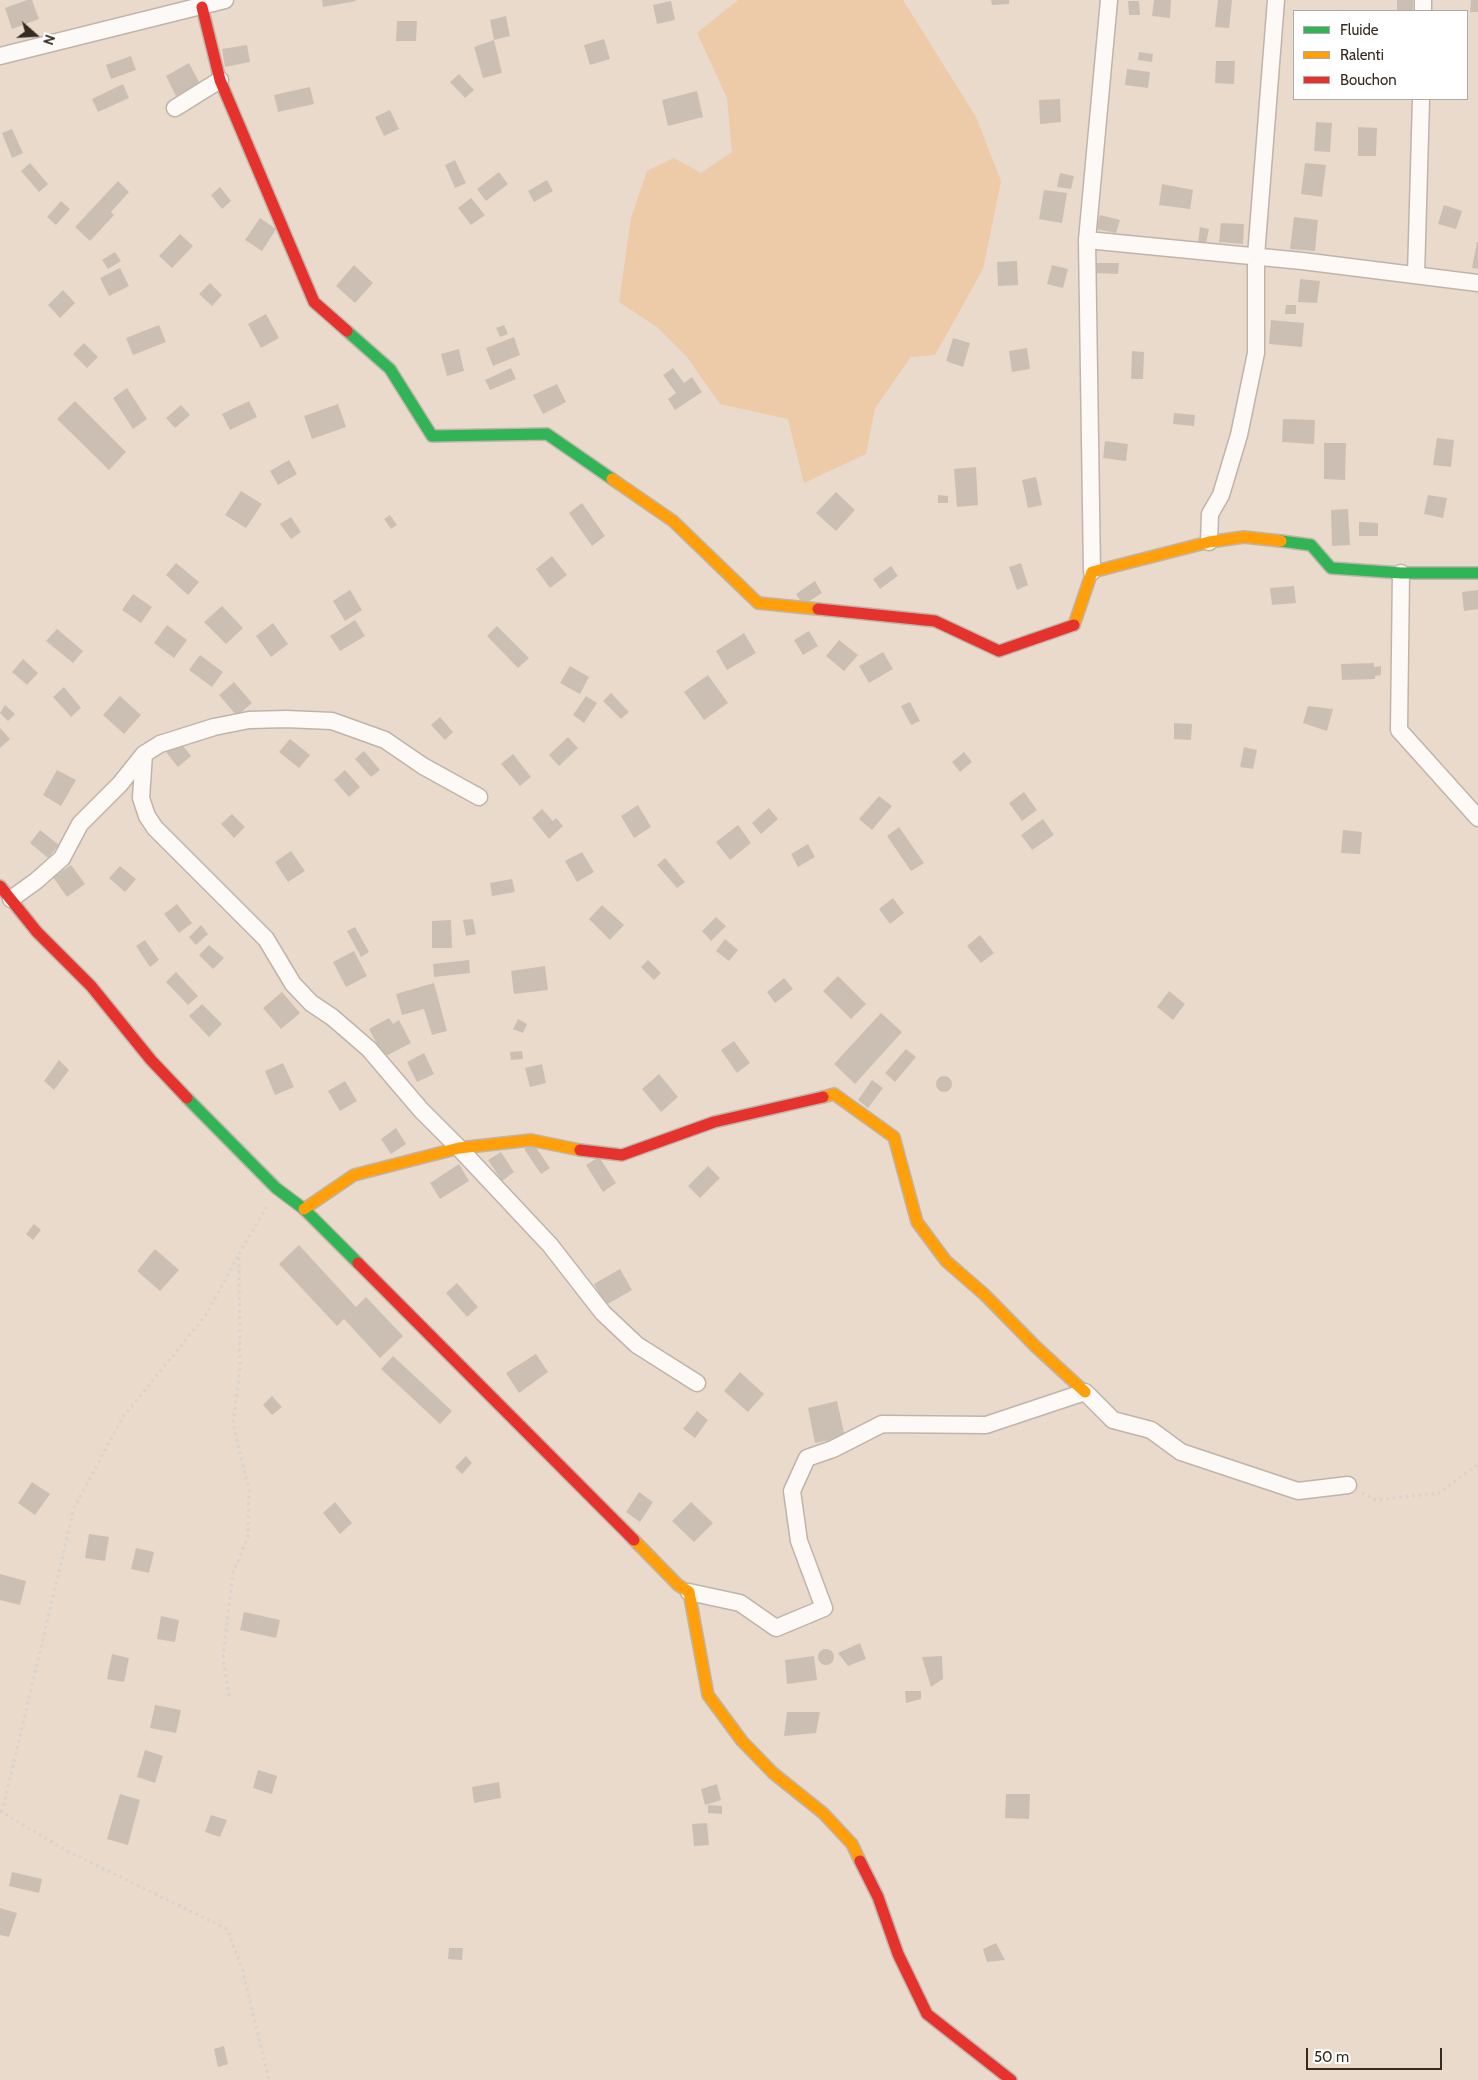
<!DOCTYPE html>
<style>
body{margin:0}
#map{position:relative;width:1478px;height:2080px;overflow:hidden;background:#e9dacc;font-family:Cabin,sans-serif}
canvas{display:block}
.legend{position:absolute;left:1293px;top:10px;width:175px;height:90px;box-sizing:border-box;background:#fff;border:1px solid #afaaa6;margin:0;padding:6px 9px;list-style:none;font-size:15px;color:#362b21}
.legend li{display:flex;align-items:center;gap:10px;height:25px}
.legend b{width:25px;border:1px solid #afaaa6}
.north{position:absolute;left:10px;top:10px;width:50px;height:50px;-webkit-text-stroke:4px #fff;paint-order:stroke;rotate:109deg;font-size:14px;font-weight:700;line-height:20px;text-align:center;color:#362b21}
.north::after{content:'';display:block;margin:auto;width:18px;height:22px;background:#362b21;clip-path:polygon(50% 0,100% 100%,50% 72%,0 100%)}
.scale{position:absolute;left:1306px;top:2048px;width:136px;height:22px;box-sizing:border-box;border:2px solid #362b21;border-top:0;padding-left:6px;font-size:15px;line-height:18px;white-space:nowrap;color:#362b21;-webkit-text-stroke:4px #fff;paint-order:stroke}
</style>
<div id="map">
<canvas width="1478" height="2080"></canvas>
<ul class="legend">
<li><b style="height:6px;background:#30b455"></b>Fluide</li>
<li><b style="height:6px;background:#ff9f0a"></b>Ralenti</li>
<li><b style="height:6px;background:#e5322d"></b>Bouchon</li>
</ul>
<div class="north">N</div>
<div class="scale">50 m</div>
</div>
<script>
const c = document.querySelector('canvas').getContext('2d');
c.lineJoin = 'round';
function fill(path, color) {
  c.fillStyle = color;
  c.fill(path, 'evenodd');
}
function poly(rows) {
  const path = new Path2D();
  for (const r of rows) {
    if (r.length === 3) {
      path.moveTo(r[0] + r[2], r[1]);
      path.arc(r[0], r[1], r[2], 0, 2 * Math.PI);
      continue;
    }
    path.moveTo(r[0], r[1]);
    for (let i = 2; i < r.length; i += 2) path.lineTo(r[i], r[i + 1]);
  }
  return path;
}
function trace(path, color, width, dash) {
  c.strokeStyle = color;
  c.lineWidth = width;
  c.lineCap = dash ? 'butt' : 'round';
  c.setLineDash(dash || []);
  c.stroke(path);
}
fill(poly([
 [738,0,903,0,976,117,1001,181,983,269,935,355,911,357,875,408,866,454,804,483,788,419,720,404,687,357,657,327,619,302,631,218,647,171,674,158,701,173,732,152,727,98,697,33]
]), '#edcaa8');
fill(poly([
 [27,0,32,0,39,19,12,29,5,8],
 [322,0,355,0,356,1,323,7],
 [991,0,1009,0,1009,4,992,5],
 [1154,0,1171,0,1170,18,1152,16],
 [1218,0,1232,0,1229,28,1215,27],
 [1397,0,1413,0,1413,11,1397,11],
 [1471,0,1478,0,1478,12,1470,12],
 [671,1,675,20,657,24,653,5],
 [1128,1,1139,1,1140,15,1129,15],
 [506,16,510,36,494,40,490,20],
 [397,21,417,21,416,41,396,41],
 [604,39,610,59,590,65,584,45],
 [494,40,502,73,483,78,474,47],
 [247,45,250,62,225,67,222,49],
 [1139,52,1153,54,1152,62,1138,60],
 [131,56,136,70,111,79,106,65],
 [1216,61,1235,61,1234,84,1215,83],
 [189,63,200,84,176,96,166,76],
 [1127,69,1150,72,1148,88,1125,85],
 [459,74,474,90,465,98,450,82],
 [123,84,129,98,98,112,92,99],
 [310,87,314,104,278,112,274,95],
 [697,91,703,117,668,126,662,100],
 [1060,99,1061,122,1040,124,1039,100],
 [390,110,399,129,384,136,375,117],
 [1316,122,1332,123,1330,152,1314,151],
 [1358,127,1377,128,1376,156,1358,156],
 [12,129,23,153,12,158,2,133],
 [455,160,466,183,455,188,445,165],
 [30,163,48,184,39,192,21,171],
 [1305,163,1326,165,1322,197,1301,194],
 [499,172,508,184,486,201,477,189],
 [1060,173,1074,176,1071,189,1057,187],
 [547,180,553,191,534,202,528,191],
 [118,181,129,192,111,212,114,215,90,241,75,227],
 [1162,184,1193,190,1190,209,1159,205],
 [220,187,231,201,222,209,211,195],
 [1044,190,1067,193,1062,223,1039,219],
 [471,198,485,215,471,225,458,208],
 [61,201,70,209,56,225,47,217],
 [1444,205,1462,211,1456,229,1438,224],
 [1100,215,1120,220,1116,233,1096,229],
 [1294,217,1318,220,1315,251,1290,249],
 [260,218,276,229,262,251,245,240],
 [1221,223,1244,224,1243,244,1219,242],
 [1200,227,1209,229,1206,243,1198,242],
 [180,234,193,246,172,268,159,256],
 [1477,242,1478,242,1478,269,1472,268],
 [115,252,121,261,108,269,102,260],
 [1017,261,1018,285,998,286,997,262],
 [1096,263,1119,263,1118,274,1096,273],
 [354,265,373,283,355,303,336,286],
 [1052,265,1068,269,1063,288,1047,284],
 [120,268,129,286,109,296,100,278],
 [1300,279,1320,281,1317,303,1298,302],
 [210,283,222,295,212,306,199,294],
 [63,290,75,303,60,318,48,305],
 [1286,305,1296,305,1296,314,1285,314],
 [266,314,279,338,261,348,248,324],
 [1271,320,1304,323,1302,347,1269,344],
 [159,325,166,342,133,355,126,338],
 [504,325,508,334,500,337,496,328],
 [514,337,520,355,493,366,486,348],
 [953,338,970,343,963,367,946,361],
 [84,343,98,357,87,368,73,354],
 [1027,348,1030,369,1012,372,1009,351],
 [459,349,464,371,447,376,441,354],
 [1132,351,1144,352,1143,379,1131,379],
 [511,368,516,379,490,390,485,380],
 [673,368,684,383,692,377,702,392,675,410,668,399,676,393,663,375],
 [557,384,566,402,543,414,533,395],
 [127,388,147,419,133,429,113,398],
 [75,401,126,452,109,470,57,419],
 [249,401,257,417,230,430,222,414],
 [338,404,346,427,312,439,304,416],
 [181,405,190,415,175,428,166,418],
 [1174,413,1195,415,1194,426,1173,424],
 [1283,419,1315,420,1314,444,1282,442],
 [1437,438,1454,440,1451,467,1433,465],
 [1105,441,1128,444,1126,461,1103,458],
 [1324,443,1346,443,1345,480,1324,479],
 [289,460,297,474,278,485,270,471],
 [976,467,978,505,957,507,954,469],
 [1036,477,1042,505,1028,508,1022,480],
 [241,491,262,504,246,528,225,515],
 [836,492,855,510,836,531,816,513],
 [938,495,948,496,948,503,938,503],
 [1428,495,1447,498,1443,518,1424,514],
 [582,503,605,536,592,546,569,513],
 [1348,509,1350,545,1332,546,1331,510],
 [390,515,397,525,391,529,384,519],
 [291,517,301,532,291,539,280,524],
 [1359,522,1378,523,1378,536,1359,536],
 [552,556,567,575,550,588,536,569],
 [176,563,199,582,188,595,166,575],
 [1021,563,1028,585,1017,590,1009,567],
 [891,566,898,576,880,589,873,579],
 [815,581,822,593,803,605,796,594],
 [1294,586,1296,603,1272,605,1270,588],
 [350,590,362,610,345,621,333,601],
 [1478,590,1478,609,1464,611,1462,592],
 [133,594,152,607,141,623,122,610],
 [222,606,243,628,226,644,204,622],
 [355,620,365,636,340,651,330,636],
 [273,623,288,644,271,657,256,636],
 [167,625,187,640,174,658,154,643],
 [497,626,529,658,518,668,487,636],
 [57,629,83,651,73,663,46,641],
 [809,631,818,646,803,655,794,640],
 [744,633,756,653,727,670,716,651],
 [839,640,858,655,844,671,826,656],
 [883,652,893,669,869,683,859,666],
 [200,655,223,672,212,687,189,670],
 [23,659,38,673,27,685,12,672],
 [1374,663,1374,667,1381,666,1381,675,1375,676,1375,679,1342,680,1341,664],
 [570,666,589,677,580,694,560,683],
 [708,675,728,703,704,720,684,692],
 [234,682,252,703,237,716,219,695],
 [64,687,81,708,71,717,53,697],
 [611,693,629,712,621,719,603,701],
 [120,696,141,715,124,734,103,715],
 [586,696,597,703,584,723,573,715],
 [910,702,920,721,911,725,901,706],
 [5,705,15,714,8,721,0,713],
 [1308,706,1333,709,1327,731,1303,723],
 [440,717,453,732,445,740,431,725],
 [1174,723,1192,724,1191,740,1174,739],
 [0,728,10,739,0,748],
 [568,737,578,748,559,766,549,755],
 [290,739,310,755,299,768,279,752],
 [179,741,191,756,178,767,166,752],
 [1244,747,1257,750,1253,769,1240,767],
 [364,751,380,770,371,777,355,759],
 [964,752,972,762,960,772,952,762],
 [513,754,531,777,520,786,501,764],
 [57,770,76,780,61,806,43,795],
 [345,770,360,787,349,797,334,780],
 [1024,792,1037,810,1022,821,1009,803],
 [879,796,892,806,872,830,859,819],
 [638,805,651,827,634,838,621,816],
 [769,808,778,819,761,834,752,823],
 [542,809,553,821,556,818,563,826,549,839,532,818],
 [232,814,245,827,234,838,221,824],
 [1043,819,1054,835,1032,850,1021,835],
 [738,825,751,843,730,860,716,842],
 [899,827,924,863,911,871,887,836],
 [40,830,59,845,48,858,30,843],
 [1343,830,1362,832,1360,854,1341,853],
 [808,844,815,857,798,867,791,854],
 [291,851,305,871,288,882,275,862],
 [582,852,594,872,577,882,565,861],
 [665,858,685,882,677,888,657,865],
 [71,865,85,884,67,897,53,877],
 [120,866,136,879,125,892,109,878],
 [512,879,515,892,492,896,490,883],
 [893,898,904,913,890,924,879,909],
 [177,904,192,923,179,933,164,914],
 [602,905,624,925,610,940,589,919],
 [716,917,726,926,711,941,702,931],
 [473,919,476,934,466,936,463,920],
 [451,920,452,948,432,948,432,921],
 [201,925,208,934,196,945,189,937],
 [355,927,369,952,361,957,347,931],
 [980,935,994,953,981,963,967,946],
 [725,939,738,950,729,961,716,951],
 [145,940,159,960,150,967,136,946],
 [209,945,224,958,213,969,199,955],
 [354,951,367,976,346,987,333,962],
 [469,960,470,973,434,977,433,964],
 [648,960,661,973,654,980,641,967],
 [545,966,548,990,514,994,511,971],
 [176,972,198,996,188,1005,166,982],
 [838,976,866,1004,851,1019,823,991],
 [784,978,793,989,775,1003,767,992],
 [434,983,447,1031,432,1035,424,1009,402,1015,396,994],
 [1169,991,1185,1004,1173,1020,1157,1007],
 [282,992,300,1013,281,1029,263,1008],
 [202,1004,222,1024,209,1037,189,1016],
 [881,1013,902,1032,855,1084,834,1064],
 [389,1018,393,1024,399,1020,411,1043,384,1057,369,1029],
 [518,1019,527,1024,523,1033,513,1029],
 [734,1041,750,1063,737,1073,721,1050],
 [906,1049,916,1057,895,1082,885,1073],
 [522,1051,523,1059,511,1060,510,1052],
 [424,1053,434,1074,417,1082,407,1062],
 [59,1060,69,1070,54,1090,44,1081],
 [283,1063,294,1087,275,1095,265,1071],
 [542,1064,546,1083,530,1087,525,1068],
 [659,1074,678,1097,661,1112,642,1089],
 [944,1084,8],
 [872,1080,883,1088,868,1108,858,1100],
 [345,1081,357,1101,340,1111,328,1091],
 [396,1128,406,1144,391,1154,381,1139],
 [533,1143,550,1168,541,1174,524,1149],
 [501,1152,514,1172,502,1181,488,1160],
 [599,1157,616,1183,603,1192,586,1165],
 [459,1164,469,1181,440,1199,430,1183],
 [708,1166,720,1178,700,1198,688,1186],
 [34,1224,41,1230,33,1240,26,1234],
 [299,1245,356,1307,366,1297,403,1336,380,1358,344,1319,337,1326,279,1264],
 [155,1249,179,1270,160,1291,137,1271],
 [620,1269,632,1290,606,1305,594,1284],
 [457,1283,478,1307,467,1317,446,1293],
 [536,1354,548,1372,519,1393,506,1373],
 [393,1356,452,1411,440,1424,381,1369],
 [740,1372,764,1394,748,1412,724,1391],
 [272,1396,282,1407,272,1415,263,1405],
 [837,1401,845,1437,815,1443,808,1408],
 [697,1411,708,1420,695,1438,683,1429],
 [466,1456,472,1463,462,1474,455,1467],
 [32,1482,50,1494,35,1515,18,1503],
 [639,1492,653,1502,640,1522,626,1512],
 [335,1502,352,1523,340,1534,323,1513],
 [691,1502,713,1523,694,1542,672,1521],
 [89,1534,109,1537,105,1561,85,1558],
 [136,1548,154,1552,149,1573,131,1569],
 [0,1574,26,1581,20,1605,0,1600],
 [244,1612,280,1620,276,1638,240,1630],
 [161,1616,179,1620,175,1642,157,1639],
 [860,1643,866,1659,848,1666,838,1653],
 [826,1657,8],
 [112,1654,129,1658,124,1682,107,1679],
 [814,1656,817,1680,787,1684,785,1660],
 [942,1656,943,1679,931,1687,922,1657],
 [905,1691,921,1691,921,1699,906,1703],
 [155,1705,181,1710,176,1733,150,1728],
 [787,1712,820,1712,816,1733,784,1736],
 [145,1750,163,1756,155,1783,137,1777],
 [258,1770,277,1776,272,1794,253,1788],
 [499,1782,501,1798,474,1803,472,1787],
 [717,1784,721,1800,705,1805,701,1789],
 [120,1794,140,1800,128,1845,107,1839],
 [1006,1794,1030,1794,1029,1819,1005,1818],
 [708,1805,722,1806,722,1814,708,1813],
 [211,1815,227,1820,220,1837,205,1832],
 [707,1823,709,1845,694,1846,692,1824],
 [12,1872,42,1879,39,1893,9,1886],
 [0,1908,17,1913,9,1937,0,1935],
 [996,1943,1005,1960,987,1962,983,1949],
 [449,1948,463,1948,462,1960,448,1959],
 [224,2046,228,2064,218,2067,214,2049]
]), '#cbbfb4');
const street = poly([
 [1423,11,1423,0],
 [0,56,225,0],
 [175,108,220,80],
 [1087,240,1302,261,1478,283],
 [1416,275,1421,99],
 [1209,542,1210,514,1221,495,1239,435,1256,353,1256,256,1276,0],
 [1092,572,1087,240,1109,0],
 [1401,573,1399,730,1478,818],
 [144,754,141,798,147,816,155,828,266,939,293,984,311,1003,332,1017,369,1049,421,1110,459,1148,550,1245,603,1313,637,1345,697,1383],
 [11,899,36,881,62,858,80,824,120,784,144,754,160,744,214,727,249,720,286,719,332,721,385,740,423,766,479,797],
 [689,1592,740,1603,776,1628,824,1608,799,1541,792,1491,807,1458,833,1449,882,1424,986,1425,1085,1392,1113,1420,1151,1430,1181,1452,1298,1491,1348,1485]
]);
const fast = poly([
 [347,331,390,369,432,436,547,434,612,479],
 [1281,541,1311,545,1331,568,1401,573,1478,573],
 [187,1098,276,1188,304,1209,358,1263]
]);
const slow = poly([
 [612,479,673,521,758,603,818,609],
 [1074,625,1092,572,1209,542,1244,537,1281,541],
 [823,1097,834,1094,894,1137,917,1222,946,1261,985,1295,1036,1347,1085,1392],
 [304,1209,354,1175,459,1148,531,1140,580,1150],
 [634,1540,678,1585,689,1592,708,1695,742,1741,773,1773,823,1813,852,1844,860,1861]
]);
const jam = poly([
 [202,7,220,80,314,302,347,331],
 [818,609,935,621,999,651,1074,625],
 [0,886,37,932,91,986,151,1060,187,1098],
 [580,1150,622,1155,714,1122,823,1097],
 [358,1263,634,1540],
 [860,1861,878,1897,898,1954,927,2014,1011,2080]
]);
trace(street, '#c0b4a9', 19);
trace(fast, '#c0b4a9', 14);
trace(slow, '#c0b4a9', 14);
trace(jam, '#c0b4a9', 14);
trace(poly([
 [1362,1493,1376,1500,1439,1493,1478,1464],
 [229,1696,223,1658,233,1573,248,1537,249,1491,233,1423,240,1369,239,1254,267,1206],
 [0,1811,65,1850,227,1929,242,1968,269,2080],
 [2,1812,74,1508,123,1417,206,1315,239,1254]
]), '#d8d3cf', 3, [2.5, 4]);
trace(street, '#fcf9f7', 16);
trace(fast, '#30b455', 11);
trace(slow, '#ff9f0a', 11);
trace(jam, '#e5322d', 11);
</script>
